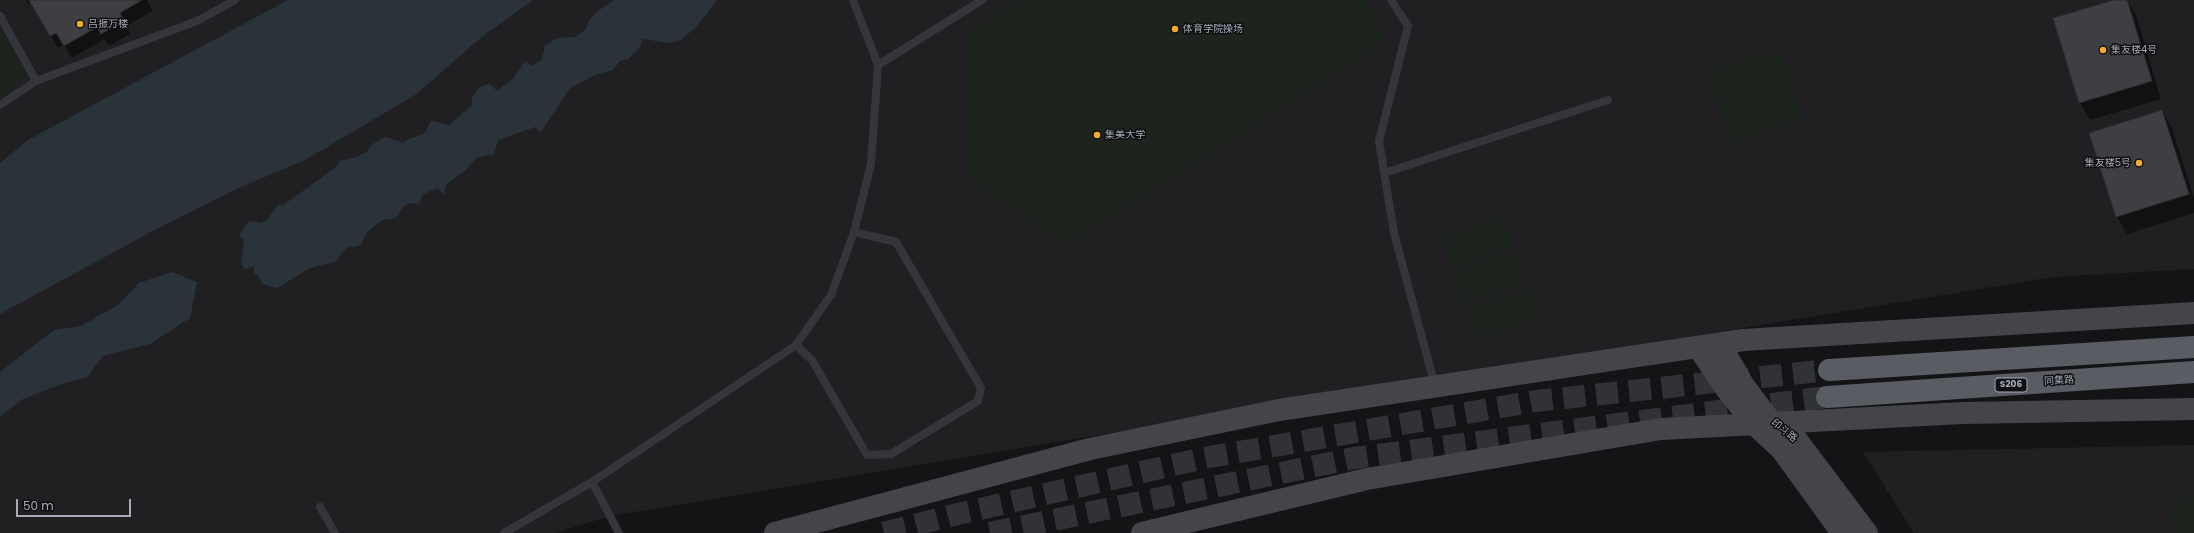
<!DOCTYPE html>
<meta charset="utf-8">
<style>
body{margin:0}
#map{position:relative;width:2194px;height:533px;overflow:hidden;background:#141416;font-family:Poppins,sans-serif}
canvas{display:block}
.scale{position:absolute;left:16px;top:499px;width:115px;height:18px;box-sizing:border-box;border:2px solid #a6abb6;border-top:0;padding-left:5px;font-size:12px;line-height:14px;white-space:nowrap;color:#a6abb6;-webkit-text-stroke:3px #0f0f11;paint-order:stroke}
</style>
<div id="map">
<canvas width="2194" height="533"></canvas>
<div class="scale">50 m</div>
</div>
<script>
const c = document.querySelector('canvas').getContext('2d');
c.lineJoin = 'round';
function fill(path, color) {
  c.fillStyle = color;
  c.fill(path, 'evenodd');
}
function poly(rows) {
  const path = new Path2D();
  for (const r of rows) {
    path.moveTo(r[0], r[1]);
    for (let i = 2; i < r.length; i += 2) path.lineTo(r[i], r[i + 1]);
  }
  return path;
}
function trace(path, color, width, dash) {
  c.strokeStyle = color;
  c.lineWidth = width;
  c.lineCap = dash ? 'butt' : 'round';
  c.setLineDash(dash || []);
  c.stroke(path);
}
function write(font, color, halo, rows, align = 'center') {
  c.font = font + ' Poppins,"Noto Sans SC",sans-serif';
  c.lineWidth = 3;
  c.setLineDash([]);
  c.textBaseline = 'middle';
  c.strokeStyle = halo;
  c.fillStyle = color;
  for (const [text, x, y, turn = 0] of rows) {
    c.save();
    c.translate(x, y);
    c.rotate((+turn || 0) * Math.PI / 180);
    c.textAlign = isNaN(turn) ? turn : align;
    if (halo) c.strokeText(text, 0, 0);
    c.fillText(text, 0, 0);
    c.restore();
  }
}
fill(poly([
 [0,0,2194,0,2194,269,2052,277,610,516,555,533,0,533],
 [2194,445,2194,533,1914,533,1863,452]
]), '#202023');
fill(poly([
 [1021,0,1365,0,1386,41,1067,244,968,179,966,33],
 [0,30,26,77,0,95],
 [1781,49,1803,119,1730,142,1708,72],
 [1503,217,1514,246,1453,269,1442,238],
 [1515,251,1526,281,1465,303,1454,273],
 [1529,287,1540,317,1479,339,1468,309],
 [2194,495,2194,533,2180,533,2167,511]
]), '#1c241d');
fill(poly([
 [288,0,533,0,483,36,415,95,305,160,241,187,149,233,0,314,0,163,28,140],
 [614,0,717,0,697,26,681,40,670,43,643,39,638,50,628,59,620,61,613,70,595,75,570,88,541,132,535,127,498,140,494,154,476,158,466,170,446,184,444,195,438,188,423,194,419,204,410,203,403,207,396,218,382,220,366,233,361,245,346,248,335,262,310,268,277,288,262,284,258,275,254,273,254,266,245,269,241,263,244,240,239,235,246,224,250,221,261,223,267,220,278,205,283,205,303,191,336,167,340,161,356,157,367,152,371,145,386,137,403,143,409,139,425,133,431,121,449,125,472,105,472,97,481,86,490,84,497,91,513,79,525,61,533,66,542,59,545,46,557,38,575,37,586,29,589,20,598,11],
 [172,272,197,282,190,318,150,344,103,356,87,377,61,384,23,399,0,416,0,372,54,330,81,326,118,305,139,283]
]), '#2a333a');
fill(poly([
 [26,0,147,0,153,11,126,26,130,34,109,46,105,39,72,58,64,45,58,48,32,2,28,4],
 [2117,0,2127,0,2136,15,2161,99,2090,120,2080,103,2054,19],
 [2162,111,2172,128,2194,198,2194,213,2127,234,2117,217]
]), '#0007');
const building = poly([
 [29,0,142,0,120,13,124,21,101,34,97,27,64,46,56,33,50,36,29,0],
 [2114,0,2127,0,2152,81,2079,103,2053,18,2114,0],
 [2162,110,2189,194,2116,217,2089,133,2162,110]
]);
fill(building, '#3e3f43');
trace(building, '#2e2e32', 1);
trace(poly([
 [884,533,949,516,1204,458,1536,401,1829,370],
 [990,533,1354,458,1827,397]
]), '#313236', 22, [22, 11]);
trace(poly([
 [1391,0,1408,26,1379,141,1394,233,1435,386],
 [0,16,36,81],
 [878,65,982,0],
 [0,105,36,81,197,21,235,0],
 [1384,173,1608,100],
 [796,345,812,360,867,455,891,454,978,401,981,388,896,242,854,232],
 [592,482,619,533],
 [320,507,335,533],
 [504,533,592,482,796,345,831,295,854,232,871,164,878,65,853,0]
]), '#35363b', 8);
trace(poly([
 [1720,344,1744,386,1772,423,1797,440,1867,533],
 [1698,347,1727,390,1754,424,1782,450,1842,533],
 [775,533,1090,449,1279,410,1743,340,2194,313],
 [1142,533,1367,479,1661,429,1963,413,2194,409]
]), '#43454b', 22);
trace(poly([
 [1829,370,2194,347],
 [1827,397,2194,372]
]), '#595c63', 22);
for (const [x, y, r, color] of [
 [80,24,4,"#f2ab30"],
 [1175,29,4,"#f2ab30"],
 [2103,50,4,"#f2ab30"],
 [1097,135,4,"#f2ab30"],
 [2139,163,4,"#f2ab30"]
]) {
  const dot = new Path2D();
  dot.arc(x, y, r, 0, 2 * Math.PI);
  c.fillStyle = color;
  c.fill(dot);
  trace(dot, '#0f0f11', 1.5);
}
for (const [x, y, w] of [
 [2011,385,32]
]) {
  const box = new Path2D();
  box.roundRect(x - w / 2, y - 7, w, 14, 3);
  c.fillStyle = '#0f0f11';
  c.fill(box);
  trace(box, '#a6abb6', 1);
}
write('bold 9px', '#a6abb6', null, [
 ["S206",2011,385]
]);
write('10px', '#a6abb6', '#0f0f11', [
 ["吕振万楼",88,24],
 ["体育学院操场",1183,29],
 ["集友楼4号",2111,50],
 ["集美大学",1105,135],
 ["集友楼5号",2131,163,"right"]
], 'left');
write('10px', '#a6abb6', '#0f0f11', [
 ["同集路",2059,381,-4],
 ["印斗路",1784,431,39]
]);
</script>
